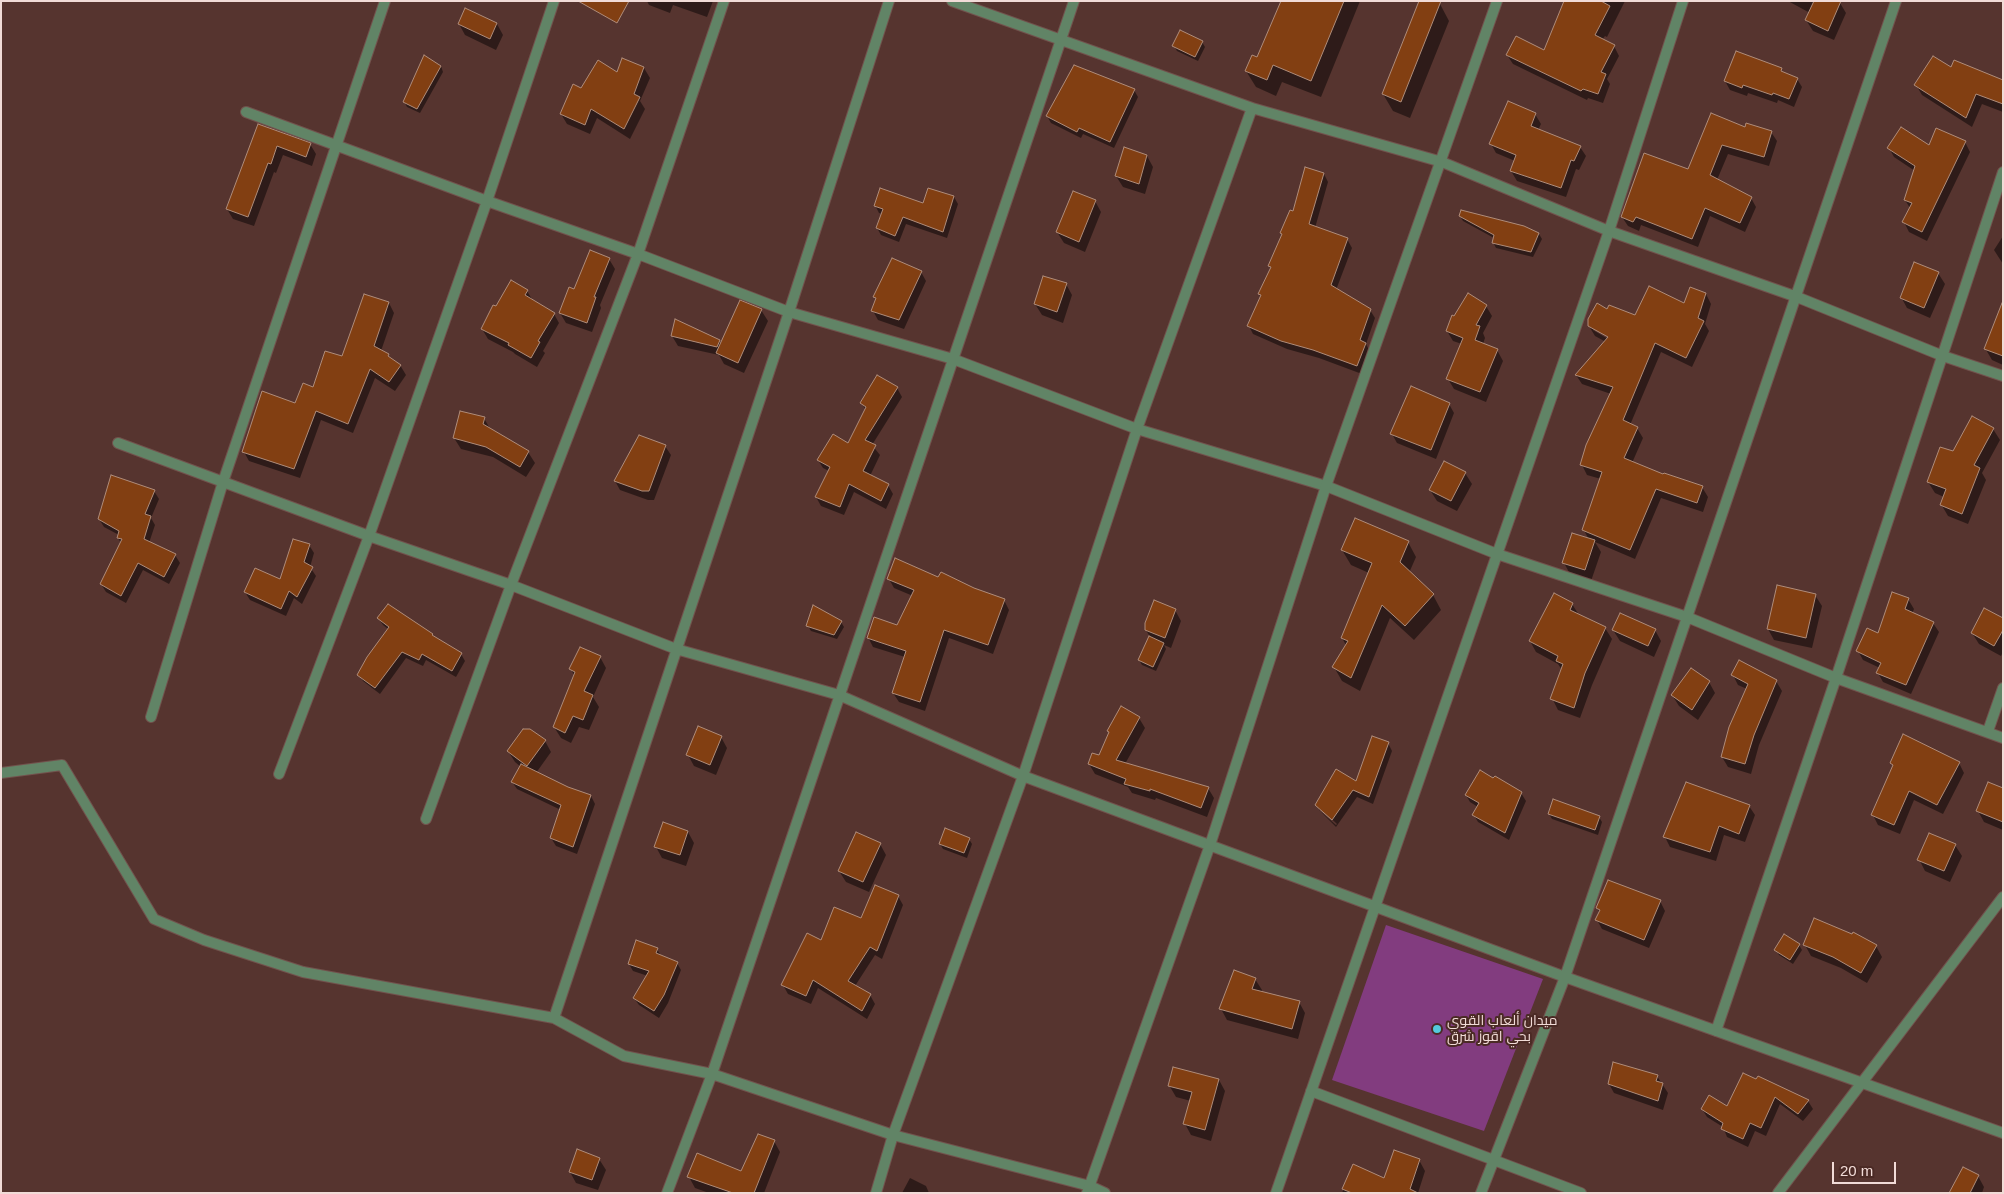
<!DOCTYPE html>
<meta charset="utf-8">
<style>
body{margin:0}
#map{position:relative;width:2004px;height:1194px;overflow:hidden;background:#56342f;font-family:Arial,sans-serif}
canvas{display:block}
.frame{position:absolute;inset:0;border:2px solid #f1dbd7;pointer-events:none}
.scale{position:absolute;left:1832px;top:1162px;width:64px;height:22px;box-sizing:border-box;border:2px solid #f1dbd7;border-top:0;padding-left:6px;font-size:15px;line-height:18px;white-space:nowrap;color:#f1dbd7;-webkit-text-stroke:4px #4b2a25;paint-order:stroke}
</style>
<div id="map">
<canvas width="2004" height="1194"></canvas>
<div class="frame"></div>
<div class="scale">20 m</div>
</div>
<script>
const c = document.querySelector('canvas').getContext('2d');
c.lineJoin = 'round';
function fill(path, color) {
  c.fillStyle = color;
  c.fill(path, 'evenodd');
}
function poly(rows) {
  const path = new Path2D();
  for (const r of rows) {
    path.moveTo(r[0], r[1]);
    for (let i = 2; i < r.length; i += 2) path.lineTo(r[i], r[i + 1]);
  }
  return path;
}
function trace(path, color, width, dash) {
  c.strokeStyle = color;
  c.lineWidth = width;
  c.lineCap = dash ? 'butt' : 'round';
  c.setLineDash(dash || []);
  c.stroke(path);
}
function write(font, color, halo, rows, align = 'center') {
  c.font = font + ' Arial,Cairo,sans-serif';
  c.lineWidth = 4;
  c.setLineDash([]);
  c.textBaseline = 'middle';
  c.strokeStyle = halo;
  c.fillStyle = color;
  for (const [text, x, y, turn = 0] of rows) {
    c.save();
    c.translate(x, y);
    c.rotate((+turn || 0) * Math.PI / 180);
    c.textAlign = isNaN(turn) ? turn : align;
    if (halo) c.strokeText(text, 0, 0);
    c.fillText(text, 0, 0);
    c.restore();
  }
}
fill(poly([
 [1386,925,1543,979,1484,1131,1332,1080]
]), '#823c7f');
fill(poly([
 [647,1,713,1,707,17,673,5,670,13,649,5],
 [1282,1,1360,1,1321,97,1282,82,1276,96,1256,87,1246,71,1257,59],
 [1565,1,1625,1,1607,37,1605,36,1602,40,1614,46,1619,56,1607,79,1610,84,1603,103,1588,98,1587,100,1513,64,1507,55,1545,52],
 [1788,1,1836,1,1840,3,1846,13,1834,40,1813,31,1806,20,1810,13],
 [1440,4,1449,21,1410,118,1393,111,1383,94],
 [466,10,497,24,503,35,496,50,465,35,459,24],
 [1202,42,1205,47,1198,61,1177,51,1174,46],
 [623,60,644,68,650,78,640,101,645,109,630,139,597,118,590,134,567,124,561,114,582,90,618,73],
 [441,66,443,72,420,113,407,107,404,101],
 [1781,69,1783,73,1797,79,1802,87,1794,107,1778,100,1777,103,1748,93,1747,96,1730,90,1725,81],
 [1951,69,2003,81,2003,112,1982,104,1972,127,1922,95,1916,85],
 [1134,90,1138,97,1114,148,1083,134,1081,138,1051,123,1047,116],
 [1535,114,1541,124,1538,130,1580,147,1586,156,1579,170,1576,169,1566,197,1517,181,1511,171,1515,161,1496,153,1491,144],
 [1711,115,1745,128,1771,132,1777,141,1769,166,1728,154,1717,180,1751,198,1756,207,1745,232,1710,216,1698,247,1641,225,1639,231,1628,226,1622,217,1688,171],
 [258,125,310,144,316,154,312,166,283,155,276,173,274,172,254,226,233,219,227,209],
 [1965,142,1970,152,1927,241,1909,232,1904,222,1910,208,1905,200,1915,171,1894,157,1889,148,1930,147],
 [1147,156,1153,167,1145,194,1123,187,1116,176],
 [1324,174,1328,182,1315,228,1347,239,1352,248,1336,290,1370,310,1375,318,1366,344,1370,352,1362,374,1319,358,1287,349,1253,334,1249,326,1261,298,1259,294,1272,269,1269,266,1294,212],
 [954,197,958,204,947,238,906,224,899,242,881,235,877,228,883,214,879,213,875,205,924,204],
 [1095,201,1101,212,1085,252,1064,243,1057,232],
 [1460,216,1523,227,1539,234,1542,239,1533,257,1496,248,1493,242,1494,238,1463,221],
 [2003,236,2003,264,1994,250],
 [609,259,615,269,600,305,601,308,592,332,566,323,560,313,575,291],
 [921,272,926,281,904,329,878,320,873,311,876,300,875,297],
 [1938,273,1945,284,1930,318,1907,308,1901,297],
 [1066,284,1072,295,1063,323,1042,315,1035,304],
 [527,291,533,301,554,314,559,323,543,351,545,353,537,367,515,354,513,352,488,339,482,329,496,308],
 [1706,294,1711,304,1705,324,1709,331,1692,367,1661,352,1630,425,1637,428,1643,438,1632,463,1664,476,1702,487,1708,497,1703,512,1661,498,1635,559,1595,542,1601,552,1591,581,1570,574,1564,563,1589,540,1584,530,1601,479,1587,475,1582,465,1611,394,1582,384,1576,375,1606,342,1595,336,1589,326,1608,311,1635,316,1685,305],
 [1593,328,1614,339,1613,342,1593,330],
 [365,295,389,303,394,313,381,351,388,355,391,360,400,365,406,375,395,391,375,378,353,433,321,420,300,478,249,461,244,452,314,389,343,357],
 [2003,304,2003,365,1992,360,1985,348],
 [1486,306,1492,316,1483,333,1485,338,1483,344,1497,350,1503,361,1486,402,1454,389,1448,379,1462,344,1453,341,1447,331],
 [761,310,768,321,744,373,724,364,719,355,678,346,672,336,719,341,721,344],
 [897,388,902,397,872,445,880,455,870,476,888,485,893,494,886,509,854,492,844,515,821,506,816,497,829,471,823,468,818,460,848,445,866,411,862,403],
 [1449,404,1454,413,1436,459,1397,443,1392,434],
 [484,418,490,429,528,452,535,463,526,477,493,457,461,449,454,438],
 [1993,429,2000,440,1982,473,1986,480,1968,524,1948,516,1941,504,1944,497,1935,493,1928,482,1954,453],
 [665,446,671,455,654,500,648,500,620,490,615,481],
 [1465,473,1472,484,1457,511,1437,501,1430,490],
 [154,491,159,499,151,518,155,525,149,543,175,555,180,563,169,584,143,570,126,603,106,592,101,584,121,543,118,538,119,535,104,527,99,519],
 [1408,542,1416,557,1409,573,1433,595,1441,610,1414,640,1390,618,1360,691,1342,681,1334,667,1346,645,1342,638,1369,573,1351,565,1342,550],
 [309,545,314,553,310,567,316,576,302,604,294,598,286,616,250,600,245,592,281,581],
 [889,579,939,579,974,589,1004,600,1009,610,993,654,949,638,925,711,899,702,893,693,905,657,873,647,868,637,898,627,913,596,894,588],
 [1815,595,1822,606,1812,648,1774,640,1768,629],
 [1908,599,1914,609,1912,614,1933,623,1939,632,1911,694,1883,682,1878,673,1880,668,1863,660,1858,651,1879,635],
 [1572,604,1579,615,1605,628,1612,639,1592,685,1580,718,1558,710,1552,698,1562,670,1558,664,1536,652,1530,641],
 [1175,610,1181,621,1171,648,1164,645,1166,649,1156,671,1142,665,1139,660,1150,637,1146,630],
 [379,619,432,635,434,638,461,654,465,661,456,677,426,660,423,666,406,658,380,694,363,681,359,675,388,629,383,625],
 [2003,620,2003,652,2001,656,1979,644,1972,633],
 [841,622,844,627,837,639,811,631,808,626],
 [1613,630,1655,630,1661,641,1654,657,1620,641],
 [600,657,606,668,593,697,599,707,589,730,579,727,571,743,561,738,554,727,574,675,571,669],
 [1733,675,1776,681,1782,691,1759,745,1751,774,1728,767,1722,757,1747,689,1738,685],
 [1709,682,1715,693,1698,720,1679,706,1672,695],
 [1139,718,1145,728,1125,764,1208,788,1214,798,1207,817,1156,798,1155,800,1132,793,1128,787,1095,774,1089,764,1100,756],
 [721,737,727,748,716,775,694,766,688,755],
 [545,741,551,752,536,773,567,788,591,796,595,804,577,854,556,846,551,838,561,810,517,789,512,782,521,767,515,762,508,751],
 [1388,743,1392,751,1373,804,1357,797,1336,827,1320,811,1336,825,1337,824,1320,808,1320,811,1317,805,1357,782],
 [1892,763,1959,763,1964,773,1943,814,1914,800,1900,834,1878,825,1873,815,1894,767],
 [2003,789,2003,830,1984,822,1978,811],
 [1521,793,1526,801,1509,840,1478,822,1474,815,1478,807,1470,802,1466,795],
 [1749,806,1755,815,1745,842,1724,835,1716,861,1670,847,1665,837],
 [1549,814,1599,817,1602,822,1598,835,1552,819],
 [688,832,694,843,686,866,662,858,656,847],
 [969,839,972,844,967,858,943,849,940,844],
 [880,844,886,855,869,892,846,882,839,871],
 [1955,845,1962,856,1950,882,1925,871,1919,859],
 [898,896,903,905,882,959,875,955,855,986,870,995,875,1004,867,1019,818,988,811,1004,788,994,783,985,822,941,862,920],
 [1660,901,1665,911,1649,948,1602,929,1597,920,1600,913,1597,908],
 [1799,945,1802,950,1793,964,1779,955,1776,950],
 [1805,945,1876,946,1882,957,1867,983,1841,968,1811,956],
 [657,949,661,956,677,963,681,970,668,1003,659,1018,639,1005,634,998,648,976,633,971,629,964],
 [1255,979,1262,990,1261,992,1299,1002,1305,1013,1298,1039,1227,1020,1221,1009],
 [1744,1074,1808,1101,1813,1109,1803,1121,1780,1104,1766,1136,1755,1131,1748,1147,1727,1137,1723,1127,1707,1117,1702,1109,1727,1108],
 [1657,1076,1668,1093,1663,1110,1614,1093,1609,1084],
 [1219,1080,1225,1091,1211,1141,1191,1135,1185,1124,1191,1101,1176,1097,1169,1085],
 [774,1141,780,1152,764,1193,709,1193,695,1188,689,1177,741,1172],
 [599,1159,606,1170,598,1190,576,1183,570,1172],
 [1419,1160,1425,1171,1418,1193,1342,1193,1353,1166,1385,1180],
 [1978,1176,1984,1187,1982,1193,1950,1193],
 [910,1178,926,1186,929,1193,902,1193]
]), '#0007');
const building = poly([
 [578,1,629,1,617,23,578,1],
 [1281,1,1344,1,1311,81,1273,65,1267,80,1245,71,1252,55,1257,57,1281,1],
 [1419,1,1441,1,1401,102,1382,94,1419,1],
 [1564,1,1601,1,1610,6,1595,35,1615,45,1601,72,1606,74,1598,94,1583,89,1581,91,1506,55,1516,36,1544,50,1564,1],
 [1814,1,1841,1,1828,31,1805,20,1814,1],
 [465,8,497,23,490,39,458,24,465,8],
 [1180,30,1203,41,1195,57,1172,46,1180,30],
 [1736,51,1782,68,1781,71,1798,78,1789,99,1773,93,1772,95,1743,85,1742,88,1724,81,1736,51],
 [424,55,441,66,417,109,403,102,424,55],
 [1933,56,1951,67,1954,60,2003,80,2003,104,1976,94,1966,118,1914,85,1933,56],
 [622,58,644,67,634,94,640,97,624,129,591,109,585,125,560,114,573,84,581,88,598,60,617,72,622,58],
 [1074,65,1135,89,1110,142,1079,128,1077,132,1046,116,1074,65],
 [1508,101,1536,113,1531,126,1581,146,1574,161,1571,160,1561,188,1510,171,1516,155,1489,144,1508,101],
 [1711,113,1745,127,1746,123,1772,131,1764,157,1722,145,1710,175,1752,197,1740,223,1705,208,1692,239,1636,217,1633,222,1621,217,1644,153,1688,169,1711,113],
 [258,124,311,143,306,157,277,146,271,164,268,163,248,217,226,209,258,124],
 [1901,127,1929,145,1936,128,1966,141,1922,232,1902,222,1912,203,1904,200,1915,166,1887,148,1901,127],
 [1124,147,1147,155,1139,184,1115,176,1124,147],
 [1305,167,1324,173,1309,224,1348,238,1331,285,1371,309,1360,340,1366,343,1357,366,1313,350,1281,341,1247,326,1261,295,1258,294,1271,267,1268,266,1282,234,1280,233,1290,210,1293,211,1305,167],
 [880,188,923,203,928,188,954,196,943,232,903,217,895,236,876,228,883,209,874,206,880,188],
 [1073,191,1096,200,1079,242,1056,232,1073,191],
 [1461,210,1524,226,1539,233,1531,252,1492,243,1494,235,1459,216,1461,210],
 [590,250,610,258,594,297,596,297,587,323,559,313,569,287,574,289,590,250],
 [892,258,922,271,899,320,871,311,876,298,873,297,892,258],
 [1914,262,1939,272,1924,308,1900,298,1914,262],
 [1043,276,1067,283,1057,312,1034,304,1043,276],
 [511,280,528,290,525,295,555,313,538,341,540,342,531,358,508,345,509,343,481,329,493,305,496,306,511,280],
 [1649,286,1684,303,1690,287,1706,293,1698,318,1704,321,1686,358,1655,343,1623,420,1638,427,1624,458,1663,474,1664,473,1703,486,1697,503,1656,489,1630,550,1582,530,1602,472,1580,465,1586,445,1613,387,1575,375,1608,337,1588,326,1588,319,1597,303,1607,309,1609,305,1635,315,1649,286],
 [1468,293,1487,305,1476,325,1480,326,1475,340,1498,349,1480,392,1446,379,1463,338,1446,331,1452,315,1454,316,1468,293],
 [364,294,389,302,374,346,389,354,388,356,401,365,389,382,370,369,348,424,316,411,294,469,242,452,262,391,295,403,303,383,313,387,325,351,342,356,364,294],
 [740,300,762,309,738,363,716,353,740,300],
 [2002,303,2003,303,2003,356,1984,349,2002,303],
 [675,319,720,340,717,347,671,336,675,319],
 [877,375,898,387,865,440,876,445,863,471,889,484,881,501,849,484,840,507,815,497,830,467,817,460,833,434,848,443,866,407,860,403,877,375],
 [1411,386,1450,403,1431,450,1390,434,1411,386],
 [460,411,485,417,483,424,529,451,520,467,486,447,453,438,460,411],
 [1972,416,1994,428,1974,465,1980,468,1962,514,1940,505,1946,489,1927,482,1940,447,1953,451,1972,416],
 [639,435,666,445,649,491,642,491,614,481,639,435],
 [1444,461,1466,472,1451,501,1429,490,1444,461],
 [111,475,155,490,145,514,151,516,144,539,176,554,164,577,138,563,121,596,100,584,122,539,117,538,119,531,98,519,111,475],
 [1355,518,1409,541,1400,562,1434,594,1405,626,1382,605,1351,678,1332,667,1348,641,1341,638,1372,563,1341,550,1355,518],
 [1572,533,1595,540,1585,570,1562,563,1572,533],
 [293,539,310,544,304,562,313,567,297,597,289,591,281,609,244,592,255,568,280,579,293,539],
 [895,558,938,577,941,572,974,588,1005,599,988,645,944,630,920,702,892,693,906,651,867,638,874,617,897,625,914,590,887,579,895,558],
 [1777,585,1816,594,1806,638,1767,629,1777,585],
 [1892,592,1909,598,1905,609,1934,622,1906,685,1876,673,1881,663,1856,651,1867,628,1878,633,1892,592],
 [1554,593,1573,603,1570,610,1606,627,1585,673,1574,708,1550,699,1563,664,1556,661,1558,656,1529,641,1554,593],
 [1154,600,1176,609,1165,638,1145,630,1145,623,1154,600],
 [388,604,433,634,432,635,462,653,452,671,422,654,419,660,402,652,375,688,357,675,367,657,389,627,377,618,388,604],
 [813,605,842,621,834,635,806,626,813,605],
 [1984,608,2003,618,2003,630,1994,646,1971,633,1984,608],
 [1620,613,1656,629,1648,646,1612,630,1620,613],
 [1149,636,1164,643,1153,667,1138,660,1149,636],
 [580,647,601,656,584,691,593,695,583,720,573,716,565,733,553,727,575,672,569,669,580,647],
 [1739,660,1777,680,1754,735,1745,764,1721,757,1729,727,1748,684,1731,675,1739,660],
 [1691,668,1710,681,1692,710,1671,695,1691,668],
 [1121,706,1140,717,1116,760,1209,787,1201,808,1150,789,1150,791,1124,784,1126,779,1088,764,1092,753,1099,755,1109,732,1107,731,1121,706],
 [698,726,722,736,710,765,686,755,698,726],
 [523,729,530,729,546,740,527,766,507,751,523,729],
 [1903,734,1960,762,1937,805,1909,791,1894,825,1871,815,1893,765,1890,763,1903,734],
 [1372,736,1389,742,1369,797,1353,790,1332,820,1315,805,1336,769,1356,781,1372,736],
 [521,764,568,787,591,795,573,847,550,838,561,805,511,782,521,764],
 [1480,770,1493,778,1495,776,1522,792,1505,833,1472,815,1479,803,1465,795,1480,770],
 [1686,782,1750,805,1739,834,1719,826,1710,852,1663,837,1686,782],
 [1988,782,2003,788,2003,822,1976,811,1988,782],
 [1553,799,1600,816,1595,830,1548,814,1553,799],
 [663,822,688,831,680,855,654,847,663,822],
 [945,828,970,838,964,853,939,844,945,828],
 [856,832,881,843,863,882,838,871,856,832],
 [1929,833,1956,844,1944,871,1917,860,1929,833],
 [1608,880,1661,900,1644,940,1595,920,1600,910,1596,908,1608,880],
 [875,885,899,895,877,951,870,947,848,981,871,994,862,1011,813,980,806,996,781,985,807,933,821,940,834,907,861,918,875,885],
 [1814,918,1852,934,1853,932,1877,945,1861,973,1833,957,1803,945,1814,918],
 [1784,934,1800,944,1790,960,1774,950,1784,934],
 [636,940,658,948,656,953,678,962,664,995,654,1011,633,998,649,971,628,964,636,940],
 [1234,970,1256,978,1252,989,1300,1001,1292,1029,1219,1009,1234,970],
 [1613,1062,1658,1075,1656,1081,1663,1083,1658,1101,1608,1084,1613,1062],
 [1173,1067,1219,1079,1205,1130,1183,1124,1192,1092,1168,1086,1173,1067],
 [1743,1073,1756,1079,1758,1076,1809,1100,1798,1114,1775,1097,1761,1128,1750,1123,1743,1139,1721,1129,1723,1123,1701,1109,1709,1095,1727,1106,1743,1073],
 [758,1134,775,1140,754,1193,733,1193,687,1177,697,1153,741,1171,758,1134],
 [577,1149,600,1158,592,1180,569,1172,577,1149],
 [1394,1150,1420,1159,1410,1189,1418,1193,1352,1193,1342,1189,1353,1164,1384,1178,1394,1150],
 [1963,1167,1979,1175,1970,1193,1949,1193,1963,1167]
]);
fill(building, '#823f12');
trace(building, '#af8c7a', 1);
const minor = poly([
 [952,1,1252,108,1442,162,1609,231,1797,297,1943,356,2003,376],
 [246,112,487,201,638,254,789,312,953,359,1137,429,1326,486,1497,554,1687,617,1836,678,2003,738],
 [118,443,369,536,511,585,676,649,839,695,1023,776,1565,977,2003,1133],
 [151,717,223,482,385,1],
 [1988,731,2003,688],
 [1,773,62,765,154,919,204,940,303,972,554,1018,624,1056,712,1074,893,1135,1090,1186,1105,1193],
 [279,774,369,536,487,201,554,1],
 [426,819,511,585,638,254,724,1],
 [554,1018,789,312,889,1],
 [1716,1031,1836,678,2003,172],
 [1311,1091,1581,1193],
 [667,1193,712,1074,1074,1],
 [876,1193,893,1135,1023,776,1137,429,1252,108],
 [1276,1193,1609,231,1683,1],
 [1481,1193,1565,977,1896,1],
 [1778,1193,2003,897]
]);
const tertiary = poly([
 [1087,1193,1210,845,1326,486,1497,1]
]);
trace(minor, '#72524d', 12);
trace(tertiary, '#72524d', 12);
trace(minor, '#618466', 10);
trace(tertiary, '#618466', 10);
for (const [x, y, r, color] of [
 [1437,1029,5,"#54cadd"]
]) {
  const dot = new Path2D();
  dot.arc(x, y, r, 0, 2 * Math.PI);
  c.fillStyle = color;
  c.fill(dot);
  trace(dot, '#4b2a25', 2);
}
write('14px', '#f1dbd7', '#4b2a25', [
 ["ميدان ألعاب القوي",1447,1021],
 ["بحي اقوز شرق",1447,1037]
], 'left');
</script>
